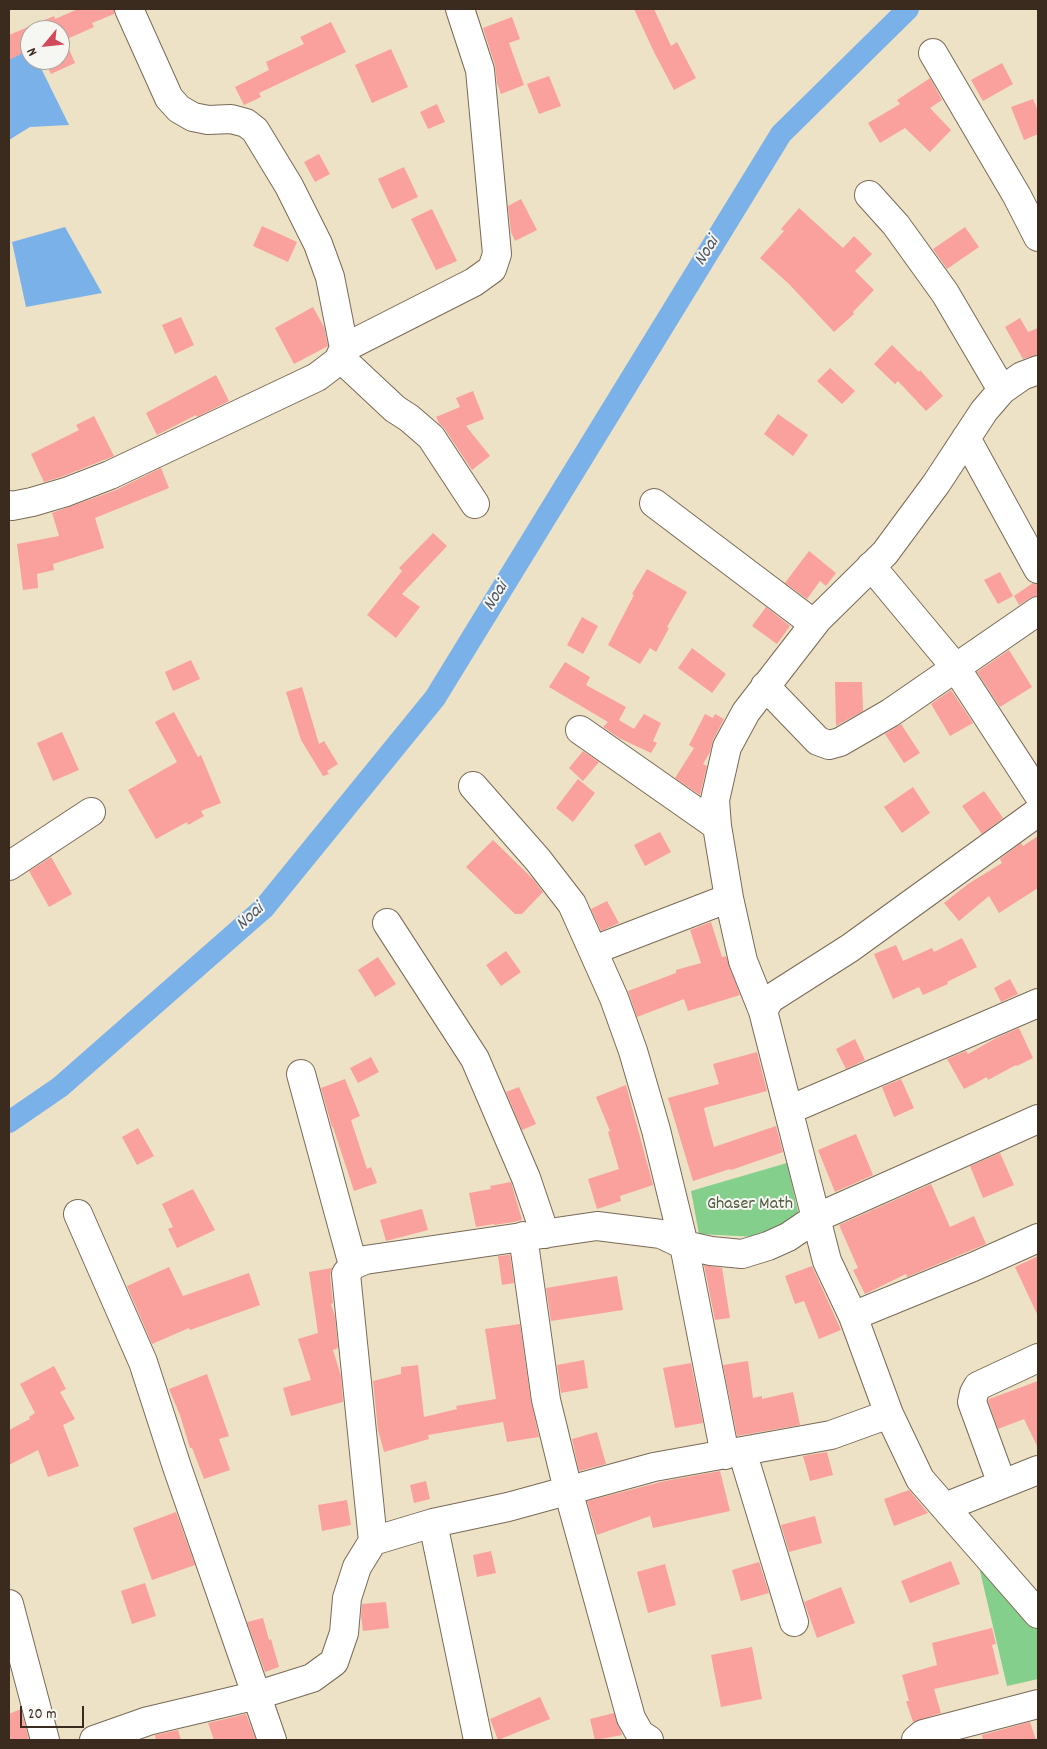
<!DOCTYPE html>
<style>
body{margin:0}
#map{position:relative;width:1047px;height:1749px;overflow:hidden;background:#ede2c5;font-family:Dekko,sans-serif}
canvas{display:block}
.frame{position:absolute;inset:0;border:10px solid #3b2a1e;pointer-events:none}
.north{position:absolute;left:20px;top:20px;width:50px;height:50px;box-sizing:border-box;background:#f6f6f2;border:1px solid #aba49d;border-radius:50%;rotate:242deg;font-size:14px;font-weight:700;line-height:20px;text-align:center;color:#3b2a1e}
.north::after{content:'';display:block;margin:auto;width:18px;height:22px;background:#d1495b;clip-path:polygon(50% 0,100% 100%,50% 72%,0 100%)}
.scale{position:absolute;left:20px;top:1706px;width:64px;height:22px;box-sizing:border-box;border:2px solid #3b2a1e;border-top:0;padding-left:6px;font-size:15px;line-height:18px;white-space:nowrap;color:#3b2a1e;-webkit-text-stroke:4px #f6f6f2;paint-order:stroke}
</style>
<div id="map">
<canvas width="1047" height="1749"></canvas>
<div class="frame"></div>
<div class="north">N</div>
<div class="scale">20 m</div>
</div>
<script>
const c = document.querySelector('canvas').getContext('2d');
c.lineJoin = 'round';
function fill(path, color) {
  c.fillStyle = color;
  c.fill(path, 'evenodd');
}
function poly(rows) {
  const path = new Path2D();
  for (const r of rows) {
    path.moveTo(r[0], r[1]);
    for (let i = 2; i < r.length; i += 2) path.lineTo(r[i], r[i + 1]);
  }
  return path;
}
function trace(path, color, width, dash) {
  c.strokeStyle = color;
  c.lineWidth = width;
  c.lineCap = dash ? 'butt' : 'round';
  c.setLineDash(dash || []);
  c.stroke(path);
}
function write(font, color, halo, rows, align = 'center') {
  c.font = font + ' Dekko,sans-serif';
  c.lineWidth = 4;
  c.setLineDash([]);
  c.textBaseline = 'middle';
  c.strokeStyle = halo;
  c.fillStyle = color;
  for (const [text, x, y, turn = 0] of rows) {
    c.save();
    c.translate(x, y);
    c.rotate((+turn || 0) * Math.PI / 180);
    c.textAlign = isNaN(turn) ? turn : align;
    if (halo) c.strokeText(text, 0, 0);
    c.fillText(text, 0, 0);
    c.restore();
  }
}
fill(poly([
 [787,1163,799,1216,757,1237,699,1234,691,1191],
 [992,1569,1038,1621,1038,1679,1007,1686,980,1571]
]), '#84cf8c');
fill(poly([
 [29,44,30,60,37,60,69,125,30,127,9,140,9,59],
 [65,227,102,293,26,307,12,242]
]), '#7ab1e9');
trace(poly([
 [9,1122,60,1087,264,908,435,698,781,134,908,9]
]), '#7ab1e9', 22);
fill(poly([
 [78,9,114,9,114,14,92,23,94,27,65,40,75,63,51,74,44,60,60,60,60,30,30,30,30,55,27,51,9,60,9,35,54,16,55,19],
 [634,9,654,9,671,46,677,42,696,78,674,90,654,52],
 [512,17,520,39,509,43,524,85,501,94,497,83,495,65,483,28],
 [331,22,346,52,259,93,261,97,244,105,235,87,269,70,266,62,304,44,300,37],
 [391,49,408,87,372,103,355,65],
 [1002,63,1013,84,983,101,971,80],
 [549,76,561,106,539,114,527,84],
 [930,78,942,100,930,108,951,130,930,152,905,128,880,143,868,123,900,104,897,100],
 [1033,99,1038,111,1038,134,1024,140,1011,107],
 [437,104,445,122,428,129,420,112],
 [319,154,330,174,315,182,304,162],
 [404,167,418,197,392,209,378,179],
 [521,199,537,230,515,241,511,232,508,206],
 [799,208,843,248,854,236,872,254,855,271,874,290,853,312,854,314,834,332,788,283,760,258,784,231,781,229],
 [432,209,457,261,436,270,411,219],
 [262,226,297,242,288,262,253,246],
 [965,227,979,247,947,269,933,249],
 [313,307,324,327,328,346,294,364,275,328],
 [181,317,194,345,175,354,162,325],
 [1020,318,1028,332,1038,328,1038,355,1023,359,1005,327],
 [892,345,919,372,920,370,943,396,926,411,898,381,895,384,874,364],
 [830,368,855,391,842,404,817,381],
 [216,375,229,401,197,417,196,415,157,435,146,413],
 [473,391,484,419,466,426,490,456,472,470,444,428,439,423,436,417,460,407,456,398],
 [778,414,808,435,793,456,764,434],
 [94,416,114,456,61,477,44,482,31,454,79,430,76,425],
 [161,468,169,488,95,518,104,548,53,564,54,570,37,574,38,588,23,590,17,544,59,536,52,513,116,490],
 [433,533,447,546,402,594,420,607,396,638,367,615,402,571,399,568],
 [809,551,836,573,826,586,820,581,807,599,785,583],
 [647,569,687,592,667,627,669,628,656,652,650,648,640,664,608,645,634,595,632,594],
 [1000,572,1013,596,998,604,984,580],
 [1033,583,1038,585,1038,596,1030,598,1019,605,1014,596],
 [766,607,790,626,777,644,752,626],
 [582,617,598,626,583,654,567,645],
 [692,648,726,674,712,693,678,668],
 [1009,650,1032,687,1000,707,977,672],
 [191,660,200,679,173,691,165,672],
 [565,662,590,677,586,685,626,707,619,720,634,729,644,714,661,723,653,741,657,743,651,753,619,738,603,727,608,722,549,687],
 [835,682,862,682,863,711,836,726],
 [302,687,319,744,324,741,338,764,327,771,329,774,323,776,301,740,286,692],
 [951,690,973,723,950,736,931,704],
 [174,712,198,757,201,755,221,803,201,811,204,816,188,825,187,822,156,839,128,790,177,762,155,722],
 [705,714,713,718,715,714,724,719,713,740,710,752,703,764,707,766,700,795,675,778,694,748,689,745],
 [901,724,920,753,904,763,885,734],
 [62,732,79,770,53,781,37,743],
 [583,751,599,762,583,781,569,768],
 [578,779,595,793,573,822,556,808],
 [913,787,930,813,902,833,884,807],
 [984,791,1003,818,982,834,962,806],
 [660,832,671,852,645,866,634,845],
 [1038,836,1038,888,999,913,989,896,959,921,944,903,968,884,1002,863,1000,859,1021,843,1023,846],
 [493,840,533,879,543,892,522,914,515,914,466,867],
 [51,857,72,894,49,907,29,871],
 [607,901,619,923,601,931,591,909],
 [711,922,722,957,726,956,740,995,688,1011,684,999,637,1017,628,991,676,973,676,970,701,963,690,930],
 [962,938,977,967,947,982,948,984,923,995,919,987,893,999,874,954,896,945,903,961,932,948,934,952],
 [506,951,521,972,501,986,486,965],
 [378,957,396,984,375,997,358,970],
 [1010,979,1018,994,1001,1002,994,988],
 [1019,1028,1033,1058,1017,1066,1016,1065,988,1080,987,1077,964,1089,947,1059,966,1051,968,1054,996,1038],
 [855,1039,865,1060,846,1069,836,1049],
 [757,1052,767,1091,704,1108,708,1125,714,1147,776,1126,783,1152,731,1170,730,1169,693,1181,668,1098,719,1084,713,1064],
 [371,1057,379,1072,358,1083,350,1068],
 [345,1079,360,1116,351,1120,367,1169,371,1167,377,1183,354,1191,333,1127,332,1127,321,1088],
 [901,1079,914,1108,894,1117,882,1087],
 [626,1085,653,1185,620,1196,621,1201,597,1209,588,1179,619,1169,608,1132,610,1131,596,1097],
 [519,1087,536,1124,522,1130,506,1092],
 [138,1128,154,1156,137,1165,122,1137],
 [856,1134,873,1175,835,1192,818,1150],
 [1000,1153,1014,1185,983,1198,970,1166],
 [511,1182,522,1220,514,1222,494,1225,494,1224,476,1227,469,1193,491,1189,490,1186],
 [931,1184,950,1227,974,1216,986,1244,907,1277,906,1274,865,1294,853,1270,858,1268,839,1225],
 [193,1189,215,1230,177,1248,168,1229,173,1227,162,1204],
 [422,1209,428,1230,386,1241,380,1220],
 [510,1255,514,1283,502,1285,498,1256],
 [1038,1256,1038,1316,1015,1267],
 [704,1265,722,1268,730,1318,715,1320],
 [812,1266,841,1330,819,1339,804,1301,795,1304,785,1276],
 [169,1267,183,1296,249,1273,260,1305,190,1330,189,1328,152,1344,127,1286],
 [332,1268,330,1276,333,1303,331,1304,335,1317,338,1348,333,1350,341,1376,343,1402,291,1416,283,1388,311,1380,298,1339,318,1333,309,1272],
 [617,1276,623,1310,551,1321,546,1288],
 [520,1324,531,1402,539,1437,507,1442,503,1422,428,1435,429,1439,384,1452,378,1430,373,1381,401,1374,401,1367,418,1365,424,1417,457,1409,456,1406,496,1399,485,1329],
 [584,1360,588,1388,561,1393,557,1365],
 [748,1361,753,1398,762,1396,762,1399,793,1392,800,1425,737,1436,723,1365],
 [691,1363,703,1423,675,1428,663,1368],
 [54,1366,66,1389,60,1392,75,1419,63,1425,79,1466,48,1477,38,1450,9,1465,9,1430,30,1419,29,1417,35,1413,20,1384],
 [207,1374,229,1436,219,1439,230,1470,204,1479,192,1448,190,1448,180,1415,169,1389],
 [1038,1381,1038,1448,1024,1419,998,1429,988,1401,989,1399],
 [597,1432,606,1464,579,1471,572,1439],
 [827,1452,833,1475,810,1481,803,1456],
 [720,1471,730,1511,653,1528,650,1516,597,1535,587,1501,665,1481],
 [426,1481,430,1499,414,1503,410,1485],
 [909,1490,928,1513,894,1526,884,1499],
 [347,1500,351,1525,322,1531,318,1505],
 [176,1512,195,1565,152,1580,133,1528],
 [815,1516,822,1543,789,1552,781,1525],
 [491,1551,496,1573,477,1577,473,1555],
 [951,1561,960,1584,910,1603,901,1581],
 [759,1562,769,1593,741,1601,732,1570],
 [665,1564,676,1605,648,1613,637,1572],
 [145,1583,156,1616,132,1624,121,1591],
 [841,1587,855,1623,817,1638,804,1602],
 [386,1602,389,1628,363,1631,361,1616,362,1604],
 [263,1618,269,1640,271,1639,279,1667,265,1672,247,1622],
 [992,1628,996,1644,992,1645,999,1674,934,1689,941,1713,913,1722,906,1701,909,1701,902,1675,937,1665,932,1643],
 [752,1647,762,1699,721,1707,711,1655],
 [540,1697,550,1719,498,1740,490,1719],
 [21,1709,29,1740,9,1740,9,1714],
 [614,1713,622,1735,595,1740,590,1719],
 [246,1714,256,1740,214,1740,208,1723],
 [1030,1722,1036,1740,983,1740,982,1735],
 [178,1730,181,1740,156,1740,155,1735]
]), '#faa09d');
const minor = poly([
 [933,53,1017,196,1038,237],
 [869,195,896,225,945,293,1002,390],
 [344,348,474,282,492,269,497,254,480,70,460,9],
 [338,361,348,365,395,409,409,418,431,437,475,504],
 [966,438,1038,569],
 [654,503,814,624],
 [9,505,12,506,32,502,66,492,110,475,317,377,338,361,344,348,330,277,318,244,289,186,255,130,246,123,231,119,208,120,193,117,179,109,169,98,129,9],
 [871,566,956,668,1038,794],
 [765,686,818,741,829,745,840,742,890,713,1038,611],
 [580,730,717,826],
 [473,786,538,860,572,904,614,998,633,1051,656,1130,684,1245,725,1455],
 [1038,812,850,948,770,999,763,1011,827,1261,853,1316,889,1414,920,1479,1038,1614],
 [9,866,91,812],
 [387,923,475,1059,526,1178,545,1234],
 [594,950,729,898],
 [763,1011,743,961,729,898,717,826,715,800,727,747,746,712,818,619,885,553,936,484,984,411,1002,390,1022,376,1038,370],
 [301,1074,353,1265],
 [789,1110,1038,1003],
 [78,1214,143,1362,177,1467,272,1740],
 [523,1236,546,1400,568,1490,631,1718,640,1734,649,1740],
 [853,1316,973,1267,1038,1238],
 [742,1451,794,1622],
 [1002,1484,972,1402,974,1393,978,1386,1038,1358],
 [945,1507,1038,1470],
 [433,1523,478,1740],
 [373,1541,433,1523,508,1507,654,1467,831,1435,889,1414],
 [9,1604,45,1740],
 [94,1740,148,1721,258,1695,312,1678,334,1662,344,1633,347,1598,357,1567,373,1541,346,1274,353,1265,365,1260,597,1226,661,1234,684,1245,711,1251,742,1254,768,1246,788,1237,816,1218,1038,1119],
 [916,1740,923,1734,1038,1704]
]);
trace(minor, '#796a58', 30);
trace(minor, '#fff', 28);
write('18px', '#515c3f', '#f6f6f2', [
 ["Ghaser Math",750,1206]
]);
write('italic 19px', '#515965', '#f6f6f2', [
 ["Noai",708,252,-58],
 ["Noai",497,597,-58],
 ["Noai",251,918,-43]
]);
</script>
